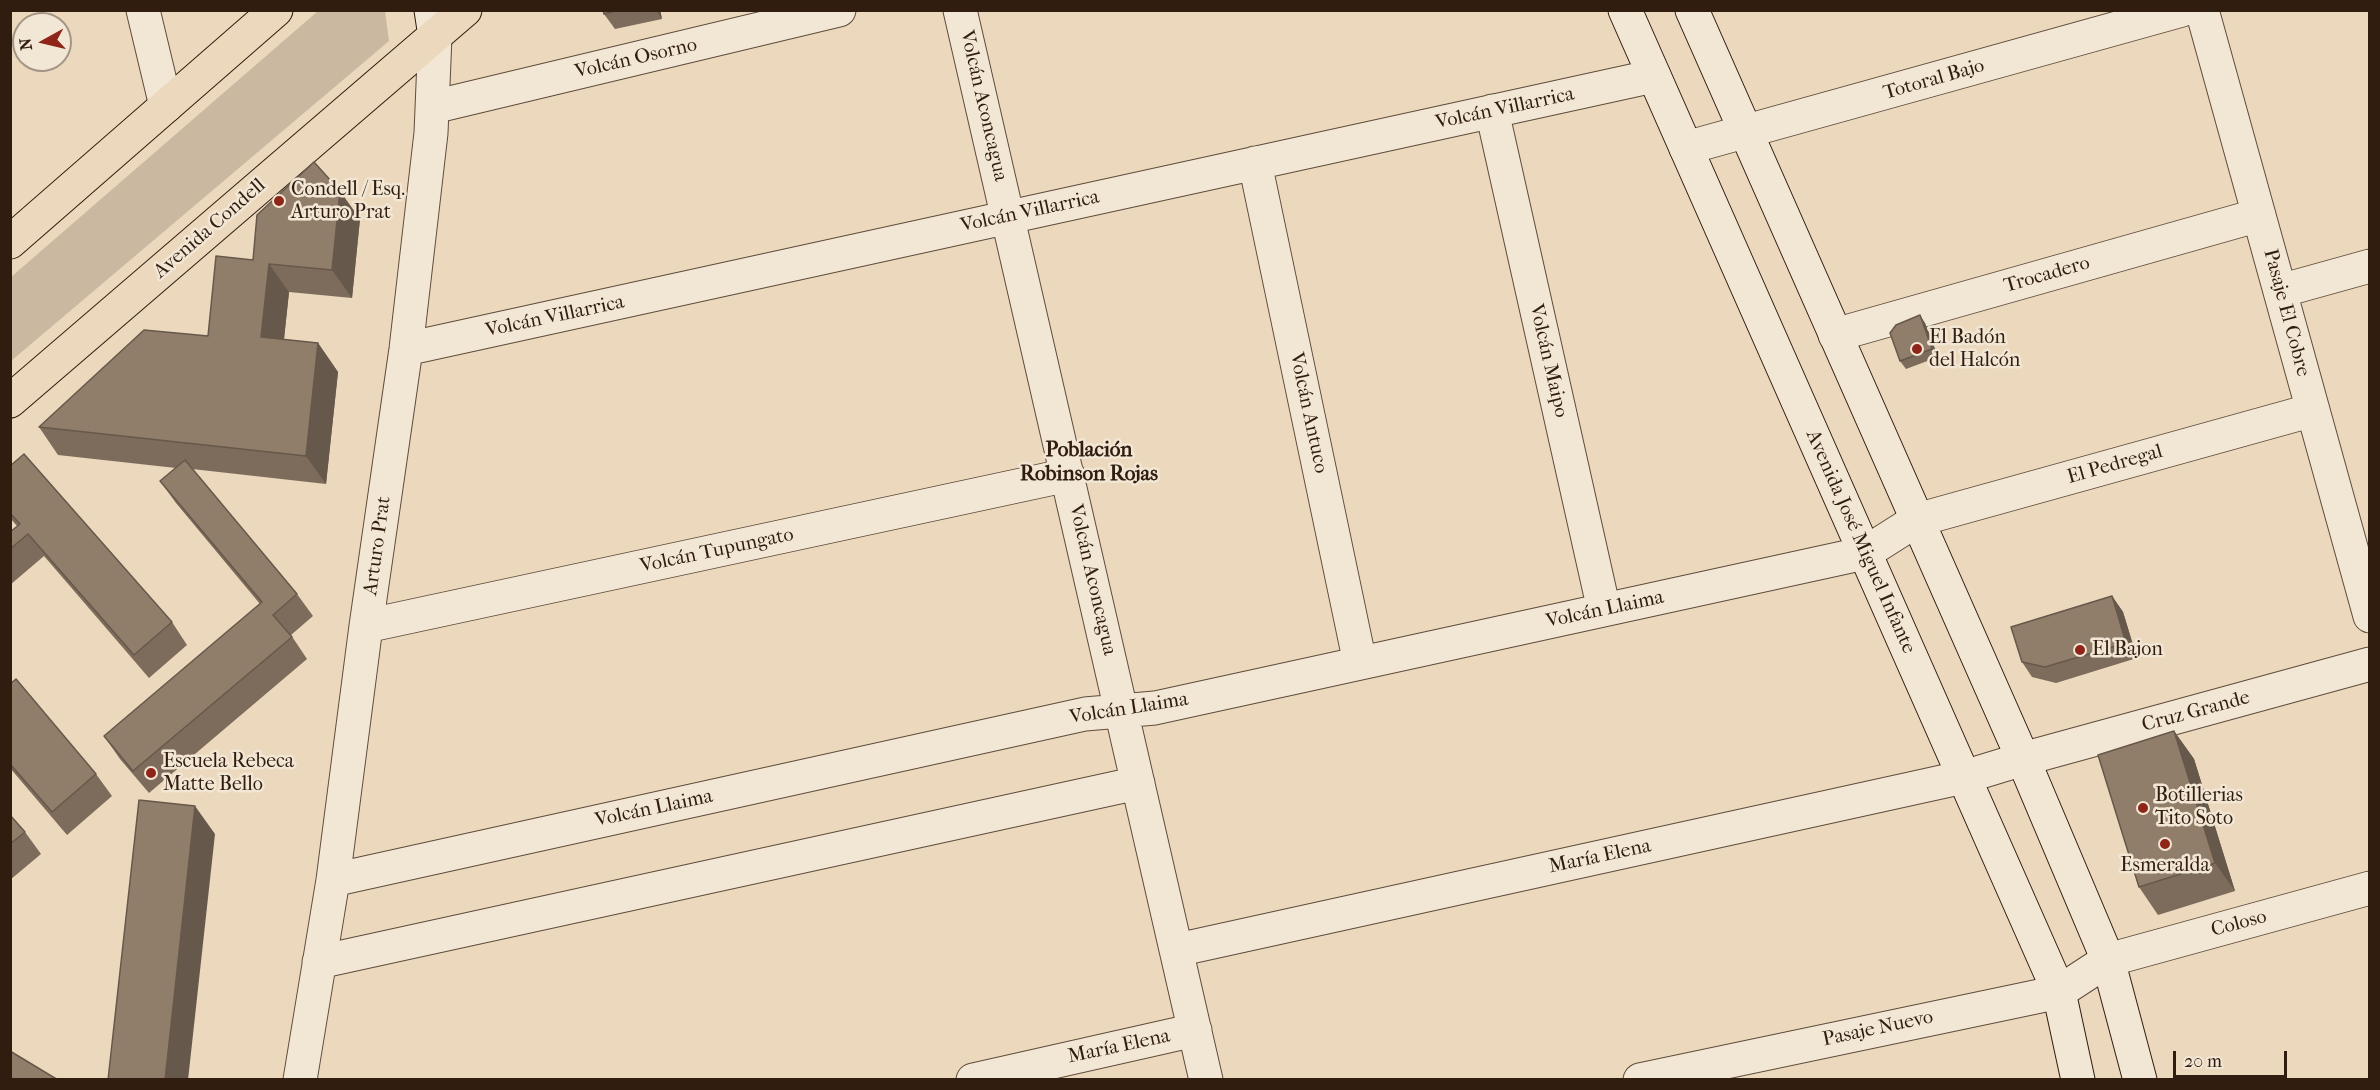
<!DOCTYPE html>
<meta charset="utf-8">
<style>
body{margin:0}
#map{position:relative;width:2380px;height:1090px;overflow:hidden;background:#ebd8bd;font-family:"IM FELL French Canon",serif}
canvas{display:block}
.frame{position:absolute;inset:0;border:12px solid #301d10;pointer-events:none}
.north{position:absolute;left:12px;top:12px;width:60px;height:60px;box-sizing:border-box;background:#f2e6d4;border:2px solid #a49686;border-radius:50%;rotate:262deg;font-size:16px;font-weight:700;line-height:24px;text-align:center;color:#301d10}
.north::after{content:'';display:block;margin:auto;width:21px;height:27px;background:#8f2418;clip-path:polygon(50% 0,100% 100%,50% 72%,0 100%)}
.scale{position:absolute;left:2173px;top:1051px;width:114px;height:27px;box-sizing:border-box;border:3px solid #301d10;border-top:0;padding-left:8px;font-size:18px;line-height:21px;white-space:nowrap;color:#301d10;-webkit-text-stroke:4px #f2e6d4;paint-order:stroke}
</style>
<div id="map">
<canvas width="2380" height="1090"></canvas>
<div class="frame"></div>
<div class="north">N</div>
<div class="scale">20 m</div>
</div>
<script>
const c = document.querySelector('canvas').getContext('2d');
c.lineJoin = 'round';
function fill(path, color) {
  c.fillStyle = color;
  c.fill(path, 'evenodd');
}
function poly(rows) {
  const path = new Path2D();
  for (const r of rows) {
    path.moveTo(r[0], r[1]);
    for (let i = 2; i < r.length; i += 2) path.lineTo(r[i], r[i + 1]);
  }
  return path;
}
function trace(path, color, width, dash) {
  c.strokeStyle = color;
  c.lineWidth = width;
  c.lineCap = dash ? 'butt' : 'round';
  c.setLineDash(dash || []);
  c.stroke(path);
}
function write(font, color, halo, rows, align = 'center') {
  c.font = font + ' "IM FELL French Canon",serif';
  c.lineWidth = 5;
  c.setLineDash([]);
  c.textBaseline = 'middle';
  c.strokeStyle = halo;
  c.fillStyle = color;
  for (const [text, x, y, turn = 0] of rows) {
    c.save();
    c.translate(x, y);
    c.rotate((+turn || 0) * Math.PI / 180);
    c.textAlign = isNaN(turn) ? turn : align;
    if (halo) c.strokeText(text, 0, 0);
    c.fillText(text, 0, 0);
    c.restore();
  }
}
fill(poly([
 [318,11,385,11,389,41,11,361,11,277]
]), '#cbb8a0');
const street = poly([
 [143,10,166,106],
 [960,10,1206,1080],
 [2202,10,2370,616],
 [433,107,839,10],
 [1492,111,1604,610],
 [1686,148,2182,10],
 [1255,163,1360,663],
 [2280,291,2370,266],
 [1835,335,2259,215],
 [406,349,1654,76],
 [366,626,1068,475],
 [333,880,1085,714,1155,708,1865,553,1917,520,2313,410],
 [1177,950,1964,777,2023,759,2370,664],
 [319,962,1138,783],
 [300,1080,333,880,366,626,406,349,431,133,435,36],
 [973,1080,1195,1030],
 [1640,1080,2059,992,2108,960,2370,888]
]);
const secondary = poly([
 [431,10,435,36],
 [1625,10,2059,992,2078,1080],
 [1692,10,2023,759,2108,960,2140,1080]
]);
const primary = poly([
 [10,242,276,10],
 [10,401,465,10]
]);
trace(street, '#5f4c3b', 35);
trace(secondary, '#301d10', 35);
trace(primary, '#301d10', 35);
trace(street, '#f2e6d4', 33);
trace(secondary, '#f2e6d4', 33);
trace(primary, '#ebd8bd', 33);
fill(poly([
 [603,10,660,10,662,19,615,29,604,14],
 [360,219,352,298,289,292,284,340,318,343,338,372,326,484,192,469,297,594,313,616,291,635,307,659,149,793,120,759,104,736,260,604,176,503,160,481,176,468,58,455,39,427,208,336,253,260],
 [1925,323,1938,357,1906,369,1900,361],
 [10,466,172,622,187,645,149,678,44,556,10,585,10,532,17,526,10,518],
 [2112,596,2123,612,2137,658,2056,683,2032,677,2022,662],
 [10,684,96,774,112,796,67,835,10,768],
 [2174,731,2194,759,2235,891,2158,915,2139,887],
 [10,815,25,832,41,854,10,880]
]), '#7d6c5b');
fill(poly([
 [656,10,660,10,662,19],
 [340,191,360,219,352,298,332,270],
 [269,264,289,292,281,366,261,337],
 [1920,315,1925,323,1938,357,1932,349],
 [318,343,338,372,326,484,306,456],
 [2112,596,2123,612,2137,658,2126,643],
 [2174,731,2194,759,2235,891,2215,863],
 [195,806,215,834,188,1080,165,1080]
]), '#66584a');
const building = poly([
 [603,10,619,10,604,14,603,10],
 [314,162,340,191,332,270,269,264,261,337,318,343,306,456,39,427,144,330,208,336,216,256,253,260,257,215,314,162],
 [1920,315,1932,349,1900,361,1890,333,1896,325,1920,315],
 [24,454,172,622,134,655,28,534,10,549,10,532,20,524,10,513,10,466,24,454],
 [185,460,297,594,273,615,292,637,133,771,104,736,262,602,160,481,185,460],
 [2112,596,2126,643,2045,667,2022,662,2011,627,2112,596],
 [16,679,96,774,52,812,10,764,10,684,16,679],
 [2174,731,2215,863,2139,887,2098,755,2174,731],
 [139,800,195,806,165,1080,108,1080,139,800],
 [10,815,25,832,10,844,10,815],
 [10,1051,58,1080,10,1080,10,1051]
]);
fill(building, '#917e6a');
trace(building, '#66584a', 1.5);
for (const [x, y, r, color] of [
 [279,201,6,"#8f2418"],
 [1917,349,6,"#8f2418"],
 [2080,650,6,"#8f2418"],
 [151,773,6,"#8f2418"],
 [2143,808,6,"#8f2418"],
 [2165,844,6,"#8f2418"]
]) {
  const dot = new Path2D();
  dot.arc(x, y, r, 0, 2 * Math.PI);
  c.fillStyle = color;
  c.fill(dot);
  trace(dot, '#f2e6d4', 2);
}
write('20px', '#301d10', '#f2e6d4', [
 ["Volcán Osorno",636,59,-13],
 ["Totoral Bajo",1934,80,-16],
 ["Volcán Aconcagua",983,106,77],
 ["Volcán Villarrica",1505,109,-12],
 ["Volcán Villarrica",1030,212,-12],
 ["Avenida Condell",210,229,-41],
 ["Trocadero",2047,275,-16],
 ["Pasaje El Cobre",2286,313,75],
 ["Volcán Villarrica",555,317,-12],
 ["Volcán Maipo",1548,361,77],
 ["Volcán Antuco",1308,413,78],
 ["El Pedregal",2115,465,-16],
 ["Avenida José Miguel Infante",1860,542,66],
 ["Arturo Prat",378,546,-82],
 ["Volcán Tupungato",717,551,-12],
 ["Volcán Aconcagua",1092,580,77],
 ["Volcán Llaima",1605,610,-12],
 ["Volcán Llaima",1129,709,-9],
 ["Cruz Grande",2196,712,-15],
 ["Volcán Llaima",654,809,-12],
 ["María Elena",1600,857,-12],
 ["Coloso",2239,924,-15],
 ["Pasaje Nuevo",1878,1029,-12],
 ["María Elena",1119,1047,-12]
]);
write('20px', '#301d10', '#f2e6d4', [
 ["Condell / Esq.",291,190],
 ["Arturo Prat",291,213],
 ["El Badón",1929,338],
 ["del Halcón",1929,361],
 ["El Bajon",2092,650],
 ["Escuela Rebeca",163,762],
 ["Matte Bello",163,785],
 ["Botillerias",2155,796],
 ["Tito Soto",2155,819],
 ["Esmeralda",2165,866,"center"]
], 'left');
write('bold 21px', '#301d10', '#f2e6d4', [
 ["Población",1089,451],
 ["Robinson Rojas",1089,475]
]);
</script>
